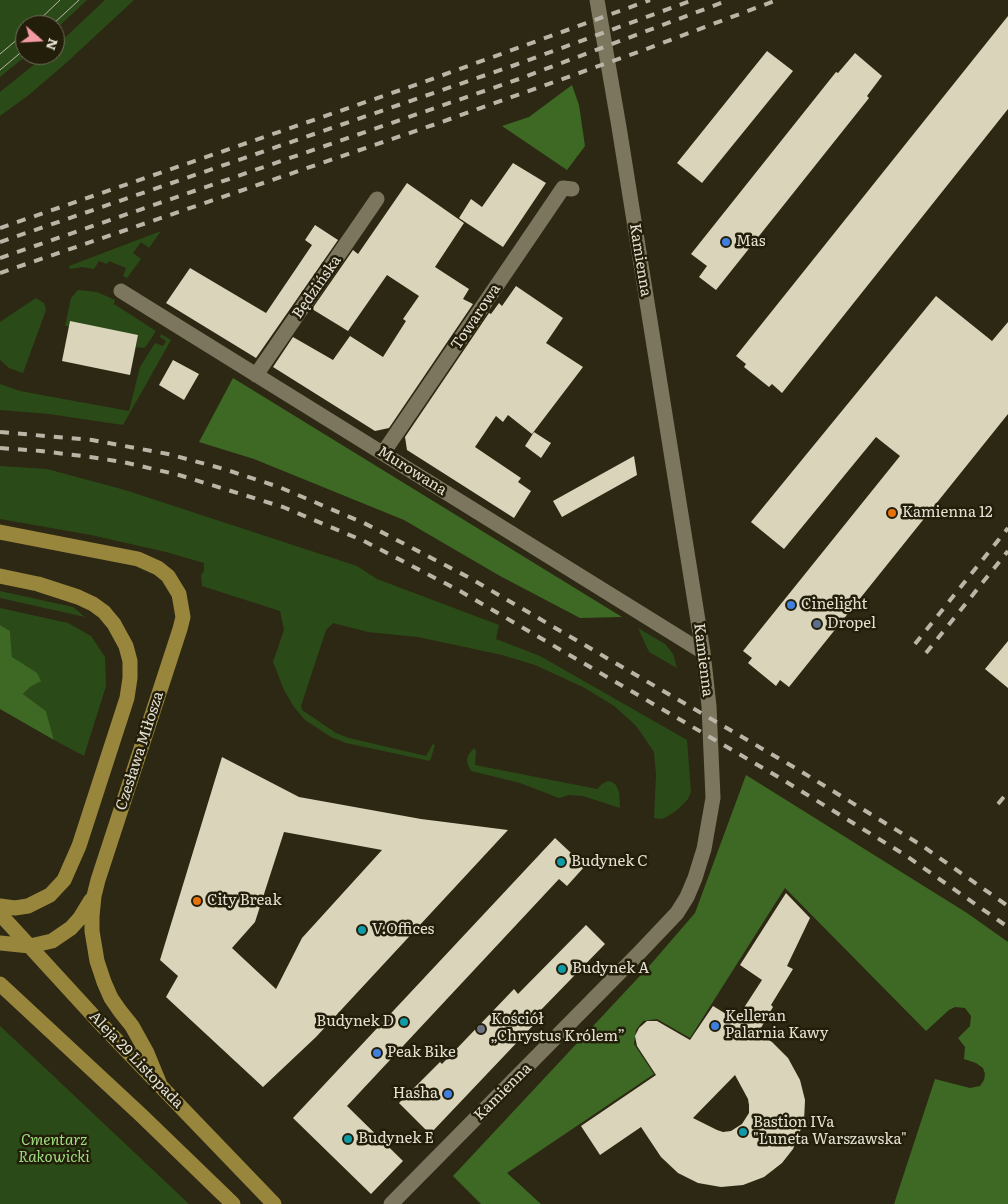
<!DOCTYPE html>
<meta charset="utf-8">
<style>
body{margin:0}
#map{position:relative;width:1008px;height:1204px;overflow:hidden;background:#2d2813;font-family:Literata,serif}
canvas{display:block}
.north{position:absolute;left:15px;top:15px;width:50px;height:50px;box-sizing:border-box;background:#231e09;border:1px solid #706c5a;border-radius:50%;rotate:109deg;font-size:14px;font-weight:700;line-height:20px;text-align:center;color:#e4e1d4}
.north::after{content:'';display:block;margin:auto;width:18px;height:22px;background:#f49aa5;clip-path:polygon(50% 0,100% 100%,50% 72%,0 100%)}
</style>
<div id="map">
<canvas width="1008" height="1204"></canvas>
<div class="north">N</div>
</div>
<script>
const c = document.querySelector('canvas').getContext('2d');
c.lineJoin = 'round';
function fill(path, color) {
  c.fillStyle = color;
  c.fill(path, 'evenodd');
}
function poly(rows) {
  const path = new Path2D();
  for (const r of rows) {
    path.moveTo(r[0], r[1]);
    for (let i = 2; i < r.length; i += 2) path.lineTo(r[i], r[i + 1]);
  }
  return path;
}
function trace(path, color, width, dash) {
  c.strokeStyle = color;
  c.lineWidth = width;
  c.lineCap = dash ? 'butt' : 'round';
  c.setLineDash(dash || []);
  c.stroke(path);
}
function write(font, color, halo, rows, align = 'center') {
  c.font = font + ' Literata,serif';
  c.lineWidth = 5;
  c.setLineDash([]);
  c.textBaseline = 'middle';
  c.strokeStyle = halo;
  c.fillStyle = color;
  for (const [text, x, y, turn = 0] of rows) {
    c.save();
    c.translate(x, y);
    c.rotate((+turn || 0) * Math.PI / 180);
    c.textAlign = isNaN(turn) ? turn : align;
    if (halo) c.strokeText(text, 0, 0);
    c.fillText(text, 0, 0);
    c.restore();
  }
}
fill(poly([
 [0,0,87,0,55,30,55,25,25,25,25,55,27,55,0,77],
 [105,0,134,0,65,64,30,94,0,116,0,92,46,55,55,55,55,47],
 [161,231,149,248,141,242,133,253,141,259,127,278,123,276,126,268,109,261,107,264,99,261,94,269,82,267,70,269,69,266],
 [78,290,97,292,115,300,114,304,156,331,147,345,144,348,136,347,138,335,65,326,71,298],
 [36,298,44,303,46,310,23,373,9,368,0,360,0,322],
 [161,334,171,340,123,425,49,414,0,410,0,384,20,391,129,411,140,367,155,343,163,346,166,341,160,337],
 [0,466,47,469,125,490,357,566,377,579,499,625,496,639,540,656,687,740,691,792,688,799,677,810,668,816,662,819,654,818,656,775,654,752,637,727,631,721,614,706,585,688,535,665,502,655,418,637,368,632,333,623,326,630,301,706,302,710,336,733,349,738,426,756,433,744,435,745,430,761,346,743,331,737,305,720,294,707,284,690,273,662,284,630,280,611,202,586,201,575,204,571,204,563,166,552,91,535,0,519],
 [0,591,73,607,85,617,0,598],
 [0,608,68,623,91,636,105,657,106,686,84,756,54,740,46,711,23,694,30,687,40,681,12,657,10,631,0,625],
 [638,628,665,644,673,654,677,668,649,652],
 [474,748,476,751,475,765,597,789,602,784,608,781,612,782,616,785,619,792,620,808,583,796,569,795,559,798,520,783,471,771,468,765,467,759,469,754],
 [0,1026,45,1068,189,1204,0,1204]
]), '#2a4b18');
fill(poly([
 [572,85,579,105,585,146,567,170,502,126,529,117],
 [233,378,622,617,580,618,500,576,404,520,254,459,199,442],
 [0,625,10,631,12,657,37,673,41,681,30,687,23,694,46,711,54,740,0,709],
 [746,775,967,913,1008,942,1008,1204,894,1204,935,1079,970,1088,980,1086,984,1080,985,1074,983,1068,976,1063,964,1059,965,1047,958,1038,970,1026,971,1016,965,1008,955,1007,949,1010,926,1031,785,888,690,1038,657,1019,643,1021,636,1030,634,1044,654,1074,507,1173,541,1204,481,1204,453,1176,651,964,695,913]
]), '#3d6925');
fill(poly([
 [1008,16,1008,109,782,393,772,384,769,387,744,367,746,364,736,356],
 [767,51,793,71,702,183,677,163],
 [855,53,882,76,867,96,869,98,716,290,699,277,707,266,691,254,836,72,838,73],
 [513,163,546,183,503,247,459,218,471,199,482,207],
 [407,183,464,223,435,267,469,289,463,299,473,304,389,428,375,431,273,367,293,337,333,360,350,336,383,357,406,321,403,319,419,296,387,275,348,331,312,309,353,250,358,254],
 [315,225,338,240,256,358,166,303,190,268,266,313,312,245,305,240],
 [516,286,563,318,546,343,583,367,532,434,508,415,503,422,496,416,475,447,521,478,518,482,531,491,514,518,407,450,405,437,489,313,491,314,499,303,502,306],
 [936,296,992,341,1008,322,1008,414,789,687,780,680,776,686,748,663,752,658,743,651,900,456,876,437,784,549,751,522],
 [70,321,138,335,130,375,62,361],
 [173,360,199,374,184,400,159,385],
 [534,432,551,443,541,458,525,446],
 [634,456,637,475,562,517,553,501],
 [1008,641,1008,688,985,669],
 [222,757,299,797,421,819,508,830,316,1037,263,1087,166,997,178,976,160,960],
 [284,832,382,850,302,938,276,989,232,948,255,922],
 [555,838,585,866,567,886,559,879,347,1106,403,1161,371,1194,293,1118],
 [786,893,810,918,787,966,793,969,771,1005,773,1007,758,1033,772,1042,788,1058,800,1080,805,1100,804,1121,793,1149,782,1163,764,1177,743,1185,721,1187,698,1183,678,1173,661,1157,641,1127,600,1155,581,1126,656,1075,637,1046,635,1036,639,1028,647,1021,657,1021,690,1040,713,1006,736,1020,762,980,740,965],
 [735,1075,748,1099,749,1105,749,1113,742,1124,731,1131,723,1132,717,1130,693,1118],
 [586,925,605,944,538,1013,542,1016,430,1134,399,1103,440,1062,442,1064,514,989,518,994]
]), '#dad4ba');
trace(poly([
 [121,291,703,652],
 [256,375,377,199],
 [383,453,563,188,572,189],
 [391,1204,640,952,677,913,687,897,695,878,704,849,713,798,709,706,703,652,619,127,597,0]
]), '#7c765e', 15);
trace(poly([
 [0,532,138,559,158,568,168,576,179,594,183,617,180,629,98,880,94,896,92,916,92,931,97,961,104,982,111,998,120,1011,132,1026,147,1053,161,1087],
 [0,576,38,584,78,597,93,604,104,612,114,624,126,646,130,661,130,678,127,698,79,846,64,880,50,895,28,906,15,908,0,906],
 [0,914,99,1022,274,1204],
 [0,943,30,946,52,941,71,928,80,918,91,900],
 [0,984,141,1115,233,1204]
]), '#99863d', 15);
trace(poly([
 [34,25,60,0],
 [52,25,79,0],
 [0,54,25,33],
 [0,70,25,49]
]), '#b9b6a7', 1);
trace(poly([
 [0,228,421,83,650,0],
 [0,242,515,65,693,0],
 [0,258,519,79,729,0],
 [0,273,433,125,641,51,777,0],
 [0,432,92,440,168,454,224,469,279,487,364,523,468,577,797,769,921,845,1008,906],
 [0,448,41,451,90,457,123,462,179,475,283,507,364,541,460,591,780,778,905,855,1008,927],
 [915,644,1008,528],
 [926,653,1008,551],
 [998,804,1008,792]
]), '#b9b6a7', 4, [9, 9]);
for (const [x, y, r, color] of [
 [726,242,5,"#3f7fe0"],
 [892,513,5,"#e8710a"],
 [791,605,5,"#3f7fe0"],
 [817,624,5,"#5c6f8a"],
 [561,862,5,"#0f9aa8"],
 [197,901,5,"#e8710a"],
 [362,930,5,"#0f9aa8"],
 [562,969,5,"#0f9aa8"],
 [404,1022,5,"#0f9aa8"],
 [715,1026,5,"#3f7fe0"],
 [481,1029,5,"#6b7280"],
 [377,1053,5,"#3f7fe0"],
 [448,1094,5,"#3f7fe0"],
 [743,1132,5,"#0f9aa8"],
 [348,1139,5,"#0f9aa8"]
]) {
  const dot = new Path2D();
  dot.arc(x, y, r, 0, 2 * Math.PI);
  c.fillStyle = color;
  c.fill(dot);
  trace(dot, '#231e09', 2);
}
write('15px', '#e4e1d4', '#231e09', [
 ["Mas",736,242],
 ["Kamienna 12",902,513],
 ["Cinelight",801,605],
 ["Dropel",827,624],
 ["Budynek C",571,862],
 ["City Break",207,901],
 ["V.Offices",372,930],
 ["Budynek A",572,969],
 ["Kelleran",725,1017],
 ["Palarnia Kawy",725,1034],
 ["Kościół",491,1020],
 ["„Chrystus Królem”",491,1037],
 ["Budynek D",394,1022,"right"],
 ["Peak Bike",387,1053],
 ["Hasha",438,1094,"right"],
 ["Bastion IVa",753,1123],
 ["\"Luneta Warszawska\"",753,1140],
 ["Budynek E",358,1139]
], 'left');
write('15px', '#e4e1d4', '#231e09', [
 ["Kamienna",640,260,81],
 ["Będzińska",317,287,-55],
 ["Towarowa",476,317,-56],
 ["Murowana",412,471,32],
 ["Kamienna",703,660,83],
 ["Czesława Miłosza",140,751,-72],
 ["Aleja 29 Listopada",136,1060,46],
 ["Kamienna",503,1092,-45]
]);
write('italic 15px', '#9ede80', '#231e09', [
 ["Cmentarz",54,1141],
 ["Rakowicki",54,1158]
]);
</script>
